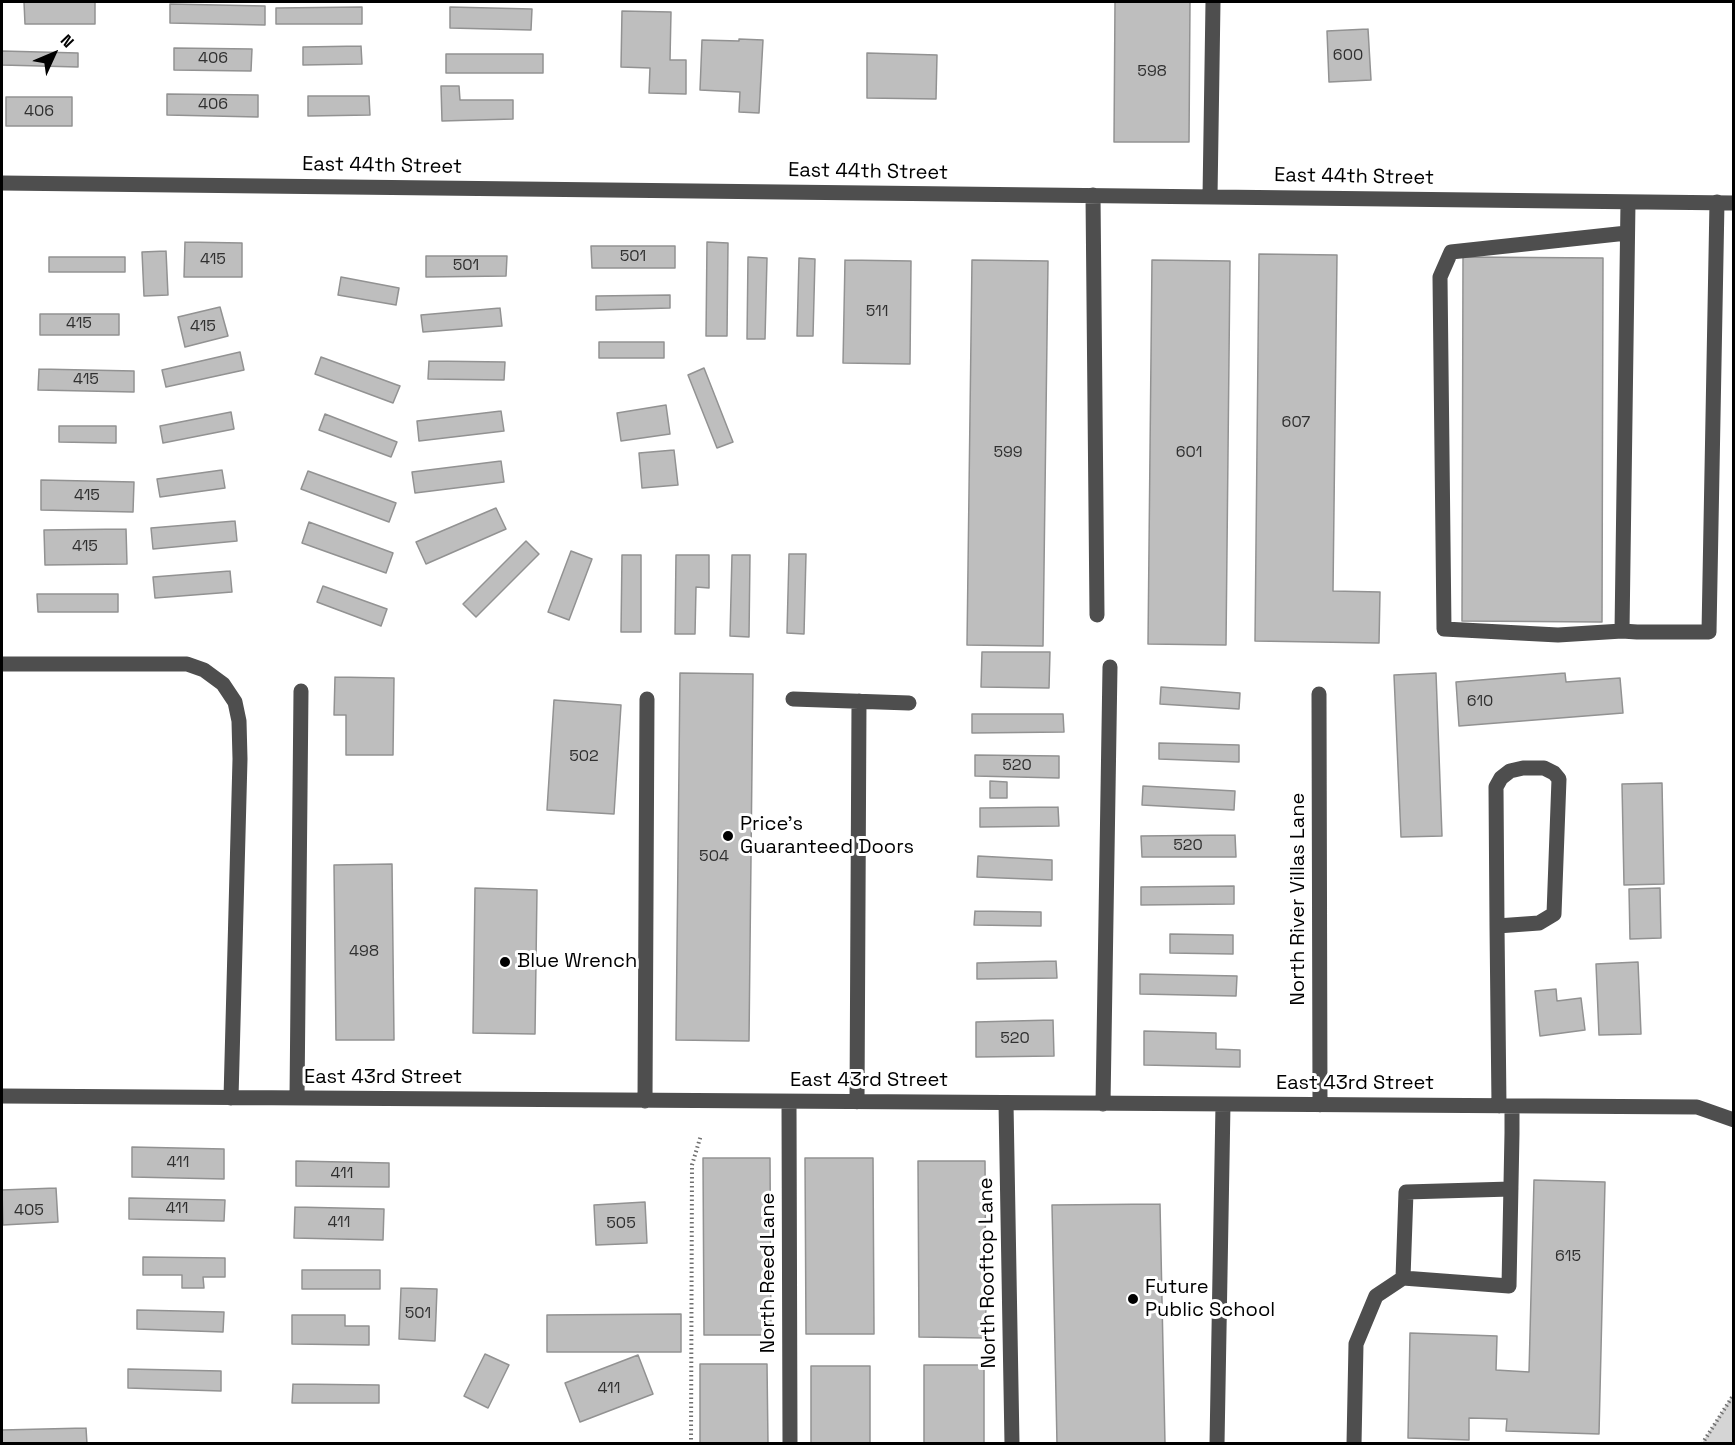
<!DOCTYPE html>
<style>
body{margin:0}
#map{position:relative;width:1735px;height:1445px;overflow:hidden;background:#fff;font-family:"Space Grotesk",sans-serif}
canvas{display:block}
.frame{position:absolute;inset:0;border:3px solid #000;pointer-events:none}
.north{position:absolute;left:24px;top:24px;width:60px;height:60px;-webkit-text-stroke:4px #fff;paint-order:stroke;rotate:46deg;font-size:16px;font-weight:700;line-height:24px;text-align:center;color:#000}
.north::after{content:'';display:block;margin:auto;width:21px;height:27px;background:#000;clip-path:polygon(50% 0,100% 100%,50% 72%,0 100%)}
</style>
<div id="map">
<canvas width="1735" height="1445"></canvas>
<div class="frame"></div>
<div class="north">N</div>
</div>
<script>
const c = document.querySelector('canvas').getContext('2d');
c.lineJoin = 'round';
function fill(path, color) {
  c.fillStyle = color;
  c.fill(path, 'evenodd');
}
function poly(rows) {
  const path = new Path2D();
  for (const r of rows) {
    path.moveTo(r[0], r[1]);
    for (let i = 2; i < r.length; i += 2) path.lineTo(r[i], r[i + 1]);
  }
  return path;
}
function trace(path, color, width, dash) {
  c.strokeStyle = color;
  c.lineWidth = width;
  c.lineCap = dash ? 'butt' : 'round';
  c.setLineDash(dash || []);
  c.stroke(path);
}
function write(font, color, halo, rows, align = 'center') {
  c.font = font + ' "Space Grotesk",sans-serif';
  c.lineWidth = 6;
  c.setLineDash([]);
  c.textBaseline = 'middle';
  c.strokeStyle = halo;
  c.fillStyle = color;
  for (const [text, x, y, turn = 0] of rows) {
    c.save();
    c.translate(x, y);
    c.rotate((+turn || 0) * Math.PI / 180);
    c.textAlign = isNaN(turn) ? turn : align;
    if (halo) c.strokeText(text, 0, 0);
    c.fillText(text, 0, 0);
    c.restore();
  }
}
fill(poly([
 [1733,1394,1733,1443,1702,1443]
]), '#d5d5d5');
const building = poly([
 [24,2,95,2,95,24,25,24,24,2],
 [1115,2,1190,2,1189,142,1114,142,1115,2],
 [170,4,265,6,265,25,170,23,170,4],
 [362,7,362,24,276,24,276,8,362,7],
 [450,7,532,9,531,30,450,28,450,7],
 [622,11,671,12,670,60,686,60,686,94,649,93,650,68,621,67,622,11],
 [1368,29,1371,80,1329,82,1327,31,1368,29],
 [739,39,763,40,759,113,739,112,740,92,700,90,702,40,739,41,739,39],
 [361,46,362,64,303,65,303,47,361,46],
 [174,48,252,49,251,71,174,70,174,48],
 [2,51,78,53,78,67,2,65,2,51],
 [867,53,937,55,936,99,867,98,867,53],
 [446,54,543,54,543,73,446,73,446,54],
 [441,86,459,86,460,100,513,100,513,119,442,121,441,86],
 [167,94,258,95,258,117,167,115,167,94],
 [308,96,369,96,370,115,308,116,308,96],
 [6,97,72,97,72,126,6,126,6,97],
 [185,242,242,243,242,277,184,277,185,242],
 [707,242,728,243,727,336,706,336,707,242],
 [591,246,675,246,675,268,592,268,591,246],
 [166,251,168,295,144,296,142,252,166,251],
 [1259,254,1337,255,1333,591,1380,592,1379,643,1255,641,1259,254],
 [426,256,507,256,506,276,426,277,426,256],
 [49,257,125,257,125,272,49,272,49,257],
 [748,257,767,258,765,339,747,339,748,257],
 [1463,257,1603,258,1602,622,1462,621,1463,257],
 [799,258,815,259,813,336,797,336,799,258],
 [845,260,911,261,910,364,843,363,845,260],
 [972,260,1048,261,1043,646,967,645,972,260],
 [1152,260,1230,261,1226,645,1148,644,1152,260],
 [341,277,399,288,396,305,338,295,341,277],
 [670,295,670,308,596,310,596,296,670,295],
 [220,307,228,336,185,347,178,317,220,307],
 [500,308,502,326,423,332,421,315,500,308],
 [40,314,119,314,119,335,40,335,40,314],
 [599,342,664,342,664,358,599,358,599,342],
 [240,352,244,370,166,387,162,370,240,352],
 [321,357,400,386,393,403,315,374,321,357],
 [429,361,505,362,504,380,428,379,429,361],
 [704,368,733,442,717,448,688,375,704,368],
 [39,369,134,371,134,392,38,390,39,369],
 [666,405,670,434,621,441,617,413,666,405],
 [501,411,504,431,419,441,417,421,501,411],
 [231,412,234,429,163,443,160,426,231,412],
 [325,414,397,442,391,457,319,430,325,414],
 [59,426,116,426,116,443,59,442,59,426],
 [674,450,678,485,642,488,639,453,674,450],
 [501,461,504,482,415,493,412,472,501,461],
 [222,470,225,488,160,497,157,479,222,470],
 [308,471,396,503,389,522,301,489,308,471],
 [41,480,134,482,133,512,41,510,41,480],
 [496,508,506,529,426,564,416,542,496,508],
 [235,521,237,541,153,549,151,528,235,521],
 [309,522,393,553,386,573,302,543,309,522],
 [126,529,127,564,45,565,44,530,126,529],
 [526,541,539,554,476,617,463,604,526,541],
 [571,551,592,559,569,620,548,612,571,551],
 [789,554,806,554,804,634,787,633,789,554],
 [622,555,641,555,641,632,621,632,622,555],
 [676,555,709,555,709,588,696,587,695,634,675,634,676,555],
 [732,555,750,555,749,637,730,636,732,555],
 [230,571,232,592,155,598,153,577,230,571],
 [323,586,387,609,381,626,317,602,323,586],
 [37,594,118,594,118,612,38,612,37,594],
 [982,652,1050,652,1049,688,981,687,982,652],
 [680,673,753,674,749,1041,676,1040,680,673],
 [1436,673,1442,836,1401,837,1394,675,1436,673],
 [1565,673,1566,682,1620,678,1623,713,1459,726,1456,682,1565,673],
 [335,677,394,678,393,755,346,755,346,715,334,715,335,677],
 [1161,687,1240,693,1239,709,1160,704,1161,687],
 [554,700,621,705,614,814,547,810,554,700],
 [972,714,1063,714,1064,732,972,733,972,714],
 [1159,743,1239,745,1239,762,1159,759,1159,743],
 [975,755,1059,756,1059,778,975,776,975,755],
 [990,781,1007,782,1007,798,990,798,990,781],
 [1662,783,1664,884,1624,885,1622,784,1662,783],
 [1143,786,1235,791,1234,810,1142,805,1143,786],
 [1058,807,1059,826,980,827,980,808,1058,807],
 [1235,835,1236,857,1142,857,1141,836,1235,835],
 [978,856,1052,860,1052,880,977,877,978,856],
 [392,864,394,1040,336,1040,334,865,392,864],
 [1234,886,1234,904,1141,905,1141,887,1234,886],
 [475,888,537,890,535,1034,473,1033,475,888],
 [1660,888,1661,938,1630,939,1629,889,1660,888],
 [975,911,1041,912,1041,926,974,925,975,911],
 [1170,934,1233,935,1233,954,1170,953,1170,934],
 [1056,961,1057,978,977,979,977,963,1056,961],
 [1638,962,1641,1034,1599,1035,1596,964,1638,962],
 [1140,974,1237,976,1236,996,1140,994,1140,974],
 [1556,989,1557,1001,1581,998,1585,1030,1540,1036,1535,991,1556,989],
 [1053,1020,1054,1056,976,1057,976,1022,1053,1020],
 [1144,1031,1216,1033,1216,1049,1240,1050,1240,1067,1144,1065,1144,1031],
 [132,1147,224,1149,224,1179,132,1177,132,1147],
 [703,1158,770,1158,771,1335,704,1335,703,1158],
 [805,1158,873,1158,874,1334,806,1334,805,1158],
 [296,1161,389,1163,389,1187,296,1186,296,1161],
 [918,1161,985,1161,986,1338,919,1337,918,1161],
 [1534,1180,1605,1182,1599,1434,1506,1431,1507,1419,1469,1418,1469,1440,1408,1438,1410,1333,1497,1336,1496,1370,1529,1372,1534,1180],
 [56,1188,58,1222,3,1225,2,1190,56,1188],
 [129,1198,225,1200,224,1221,129,1219,129,1198],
 [645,1202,647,1243,596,1245,594,1205,645,1202],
 [1160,1204,1165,1444,1057,1444,1052,1205,1160,1204],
 [295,1207,384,1209,383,1240,294,1238,295,1207],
 [143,1257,225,1258,225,1277,203,1277,204,1288,182,1288,182,1275,143,1275,143,1257],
 [302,1270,380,1270,380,1289,302,1289,302,1270],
 [401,1288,437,1289,435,1341,399,1339,401,1288],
 [137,1310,224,1312,223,1332,137,1329,137,1310],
 [681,1314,681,1352,547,1352,547,1315,681,1314],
 [292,1315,345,1315,345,1326,369,1326,369,1345,292,1344,292,1315],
 [485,1354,509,1365,488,1408,464,1396,485,1354],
 [638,1355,653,1394,580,1422,565,1383,638,1355],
 [700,1364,767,1364,768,1444,700,1444,700,1364],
 [924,1365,984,1365,984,1444,924,1444,924,1365],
 [811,1366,870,1366,870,1444,811,1444,811,1366],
 [128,1369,221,1371,221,1391,128,1388,128,1369],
 [293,1384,379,1385,379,1403,292,1403,293,1384],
 [86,1428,87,1444,2,1444,2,1430,86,1428]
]);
fill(building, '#bebebe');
trace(building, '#929292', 1.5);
trace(poly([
 [691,1444,692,1165,701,1135],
 [1702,1444,1734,1394]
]), '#707070', 4, [1.5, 3]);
trace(poly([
 [2,183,1734,203],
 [1093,195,1097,615],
 [1210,197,1213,2],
 [1628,202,1622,631,1637,632,1709,632,1717,202],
 [1622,631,1558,635,1444,629,1440,277,1451,252,1627,233],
 [2,664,187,664,204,670,223,684,235,702,239,721,240,759,231,1098],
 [1319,694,1320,1105],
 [793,699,909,703],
 [1497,926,1539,923,1554,914,1559,779,1554,773,1544,768,1523,768,1510,771,1501,778,1496,787,1497,926,1499,1106],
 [2,1096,1697,1107,1734,1120],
 [297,1098,301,691],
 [645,1101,647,699],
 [789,1102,790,1444],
 [857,1102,859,701],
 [1006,1103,1012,1444],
 [1103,1104,1110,667],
 [1511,1189,1406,1192,1403,1278,1509,1286,1512,1133,1512,1106],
 [1217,1444,1223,1104],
 [1354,1444,1356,1344,1376,1296,1403,1278]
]), '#4e4e4e', 15);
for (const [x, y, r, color] of [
 [728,836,6,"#000"],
 [505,962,6,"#000"],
 [1133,1299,6,"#000"]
]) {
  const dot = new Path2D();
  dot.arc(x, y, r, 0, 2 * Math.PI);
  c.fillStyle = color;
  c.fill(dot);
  trace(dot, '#fff', 2);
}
write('16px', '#303030', null, [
 ["600",1348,56],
 ["406",213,59],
 ["598",1152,72],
 ["406",213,105],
 ["406",39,112],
 ["501",633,257],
 ["415",213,260],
 ["501",466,266],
 ["511",877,312],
 ["415",79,324],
 ["415",203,327],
 ["415",86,380],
 ["607",1296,423],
 ["599",1008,453],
 ["601",1189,453],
 ["415",87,496],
 ["415",85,547],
 ["610",1480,702],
 ["502",584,757],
 ["520",1017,766],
 ["520",1188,846],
 ["504",714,857],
 ["498",364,952],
 ["520",1015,1039],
 ["411",178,1163],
 ["411",342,1174],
 ["411",177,1209],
 ["405",29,1211],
 ["411",339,1223],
 ["505",621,1224],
 ["615",1568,1257],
 ["501",418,1314],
 ["411",609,1389]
]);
write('20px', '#000', '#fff', [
 ["East 44th Street",382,166,1],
 ["East 44th Street",868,172,1],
 ["East 44th Street",1354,177,1],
 ["North River Villas Lane",1299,899,-90],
 ["East 43rd Street",383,1078],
 ["East 43rd Street",869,1081],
 ["East 43rd Street",1355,1084],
 ["North Reed Lane",769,1273,-90],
 ["North Rooftop Lane",988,1273,-91]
]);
write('20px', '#000', '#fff', [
 ["Price's",740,825],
 ["Guaranteed Doors",740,848],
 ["Blue Wrench",517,962],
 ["Future",1145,1288],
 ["Public School",1145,1311]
], 'left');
</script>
